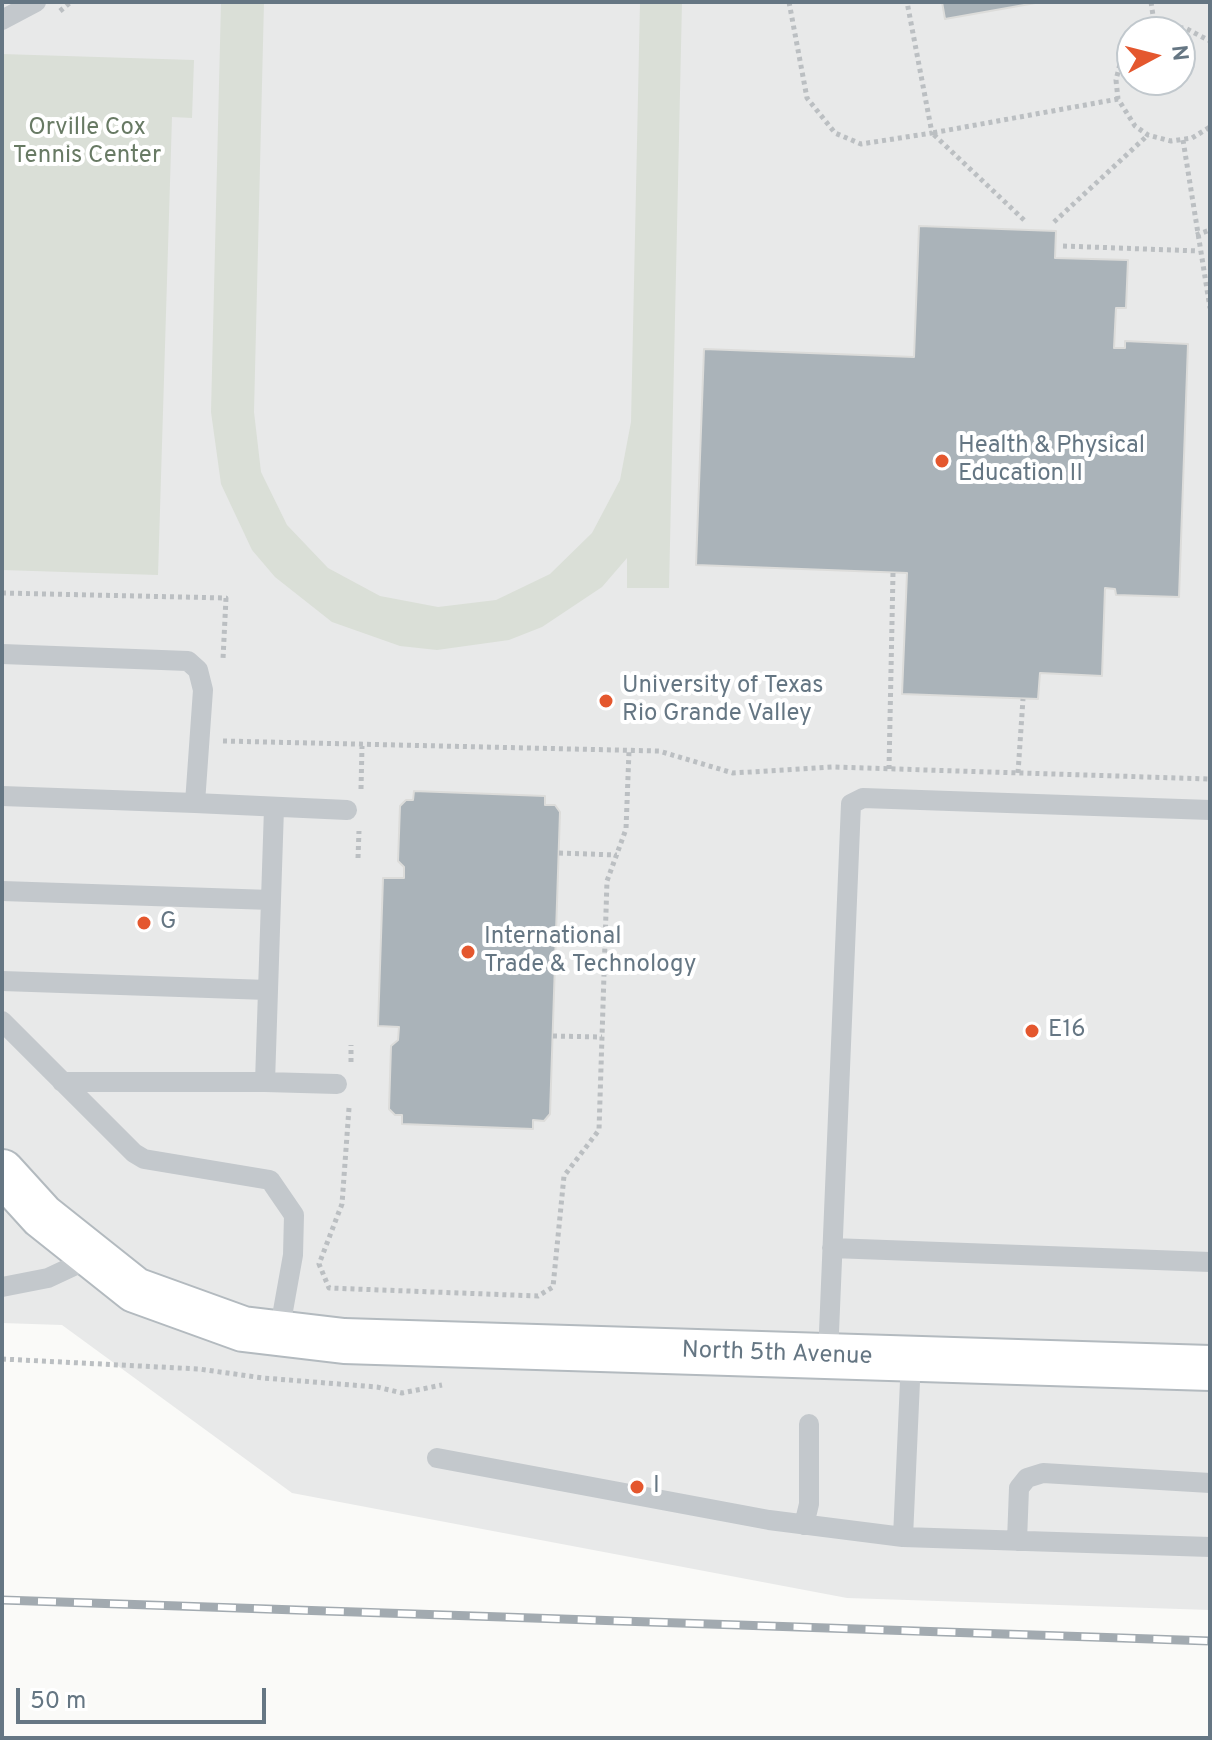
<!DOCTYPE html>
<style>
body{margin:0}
#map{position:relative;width:1212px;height:1740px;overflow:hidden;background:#fafaf8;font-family:Overpass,sans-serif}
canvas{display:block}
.frame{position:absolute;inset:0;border:4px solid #657683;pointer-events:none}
.north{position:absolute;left:1116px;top:16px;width:80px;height:80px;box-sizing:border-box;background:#fff;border:2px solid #c1c8cd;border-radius:50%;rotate:83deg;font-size:22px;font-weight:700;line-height:32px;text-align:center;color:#657683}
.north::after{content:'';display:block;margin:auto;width:28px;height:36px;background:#e4572e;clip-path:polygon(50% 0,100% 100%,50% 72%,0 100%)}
.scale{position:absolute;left:16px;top:1688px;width:250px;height:36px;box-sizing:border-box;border:4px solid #657683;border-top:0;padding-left:10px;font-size:24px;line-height:28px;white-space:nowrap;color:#657683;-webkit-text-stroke:6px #fff;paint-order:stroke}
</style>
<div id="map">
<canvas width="1212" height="1740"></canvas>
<div class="frame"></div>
<div class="north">N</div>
<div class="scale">50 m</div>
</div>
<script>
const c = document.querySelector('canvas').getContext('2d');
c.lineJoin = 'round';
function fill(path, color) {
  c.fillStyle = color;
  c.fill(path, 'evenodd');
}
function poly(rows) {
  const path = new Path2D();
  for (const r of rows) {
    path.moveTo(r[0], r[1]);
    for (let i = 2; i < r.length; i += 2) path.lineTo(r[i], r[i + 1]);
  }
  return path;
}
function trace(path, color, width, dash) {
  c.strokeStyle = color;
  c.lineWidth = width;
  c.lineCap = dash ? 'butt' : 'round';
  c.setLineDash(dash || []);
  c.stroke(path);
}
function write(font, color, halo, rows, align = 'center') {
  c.font = font + ' Overpass,sans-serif';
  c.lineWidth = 8;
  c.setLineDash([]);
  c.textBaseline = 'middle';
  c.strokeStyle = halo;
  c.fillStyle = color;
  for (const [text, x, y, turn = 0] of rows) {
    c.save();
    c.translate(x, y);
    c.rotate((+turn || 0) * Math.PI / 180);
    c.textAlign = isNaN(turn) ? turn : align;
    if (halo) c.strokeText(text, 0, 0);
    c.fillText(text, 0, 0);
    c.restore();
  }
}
fill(poly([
 [2,2,1210,2,1210,1610,847,1598,292,1493,62,1325,2,1323],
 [1132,32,1180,32,1180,80,1132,80]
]), '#e8e9e9');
fill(poly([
 [221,2,264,2,254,412,261,472,287,525,328,568,380,596,438,607,496,600,550,574,592,533,620,480,631,422,640,2,682,2,669,588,627,588,627,558,602,587,542,627,509,640,437,650,400,646,332,622,275,577,252,550,221,484,211,412],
 [2,54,194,60,192,118,172,117,158,575,2,570]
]), '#dadfd7');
const building = poly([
 [942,2,1041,2,945,19,942,2],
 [919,226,1056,231,1055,258,1128,260,1126,308,1116,308,1114,348,1125,348,1125,341,1188,344,1179,597,1116,595,1115,589,1105,588,1102,676,1040,673,1038,699,902,694,907,573,696,565,704,349,914,357,919,226],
 [414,791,545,796,545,805,555,805,560,812,550,1114,544,1121,533,1120,533,1129,402,1124,402,1115,395,1115,389,1109,391,1046,398,1040,399,1027,378,1026,383,878,404,878,404,867,398,861,400,806,406,800,413,800,414,791]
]);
fill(building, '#aab3b9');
trace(building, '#dcdcda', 2);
const secondary = poly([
 [2,1172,42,1216,135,1290,243,1329,344,1341,1210,1368]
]);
trace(secondary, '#b3babf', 48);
trace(poly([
 [789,2,807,98,835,133,861,144,932,133,907,2],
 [1151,2,1155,29],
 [60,11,71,2],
 [1148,32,1166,27,1185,28,1210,41],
 [1132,44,1121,60,1116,80,1118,99,1135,126,1148,135,1171,141,1192,138,1210,127],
 [1183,140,1210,308],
 [1024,220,932,133,1118,99],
 [1054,222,1148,135],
 [1196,235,1210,230],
 [1063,246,1199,251],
 [2,593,226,598,223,659],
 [223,741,659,751,733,773,833,767,1210,779],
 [889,769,893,573],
 [1018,773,1023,699],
 [361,789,362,746],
 [559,853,617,855],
 [358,858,359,831],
 [553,1036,602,1037],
 [351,1062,351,1045],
 [349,1108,342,1204,319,1264,329,1288,538,1296,553,1287,564,1176,599,1130,607,881,626,829,629,751],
 [2,1359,199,1369,263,1378,377,1387,402,1393,442,1385]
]), '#bbbfc2', 5, [4, 4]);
trace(poly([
 [2,20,36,2],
 [2,654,188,661,198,670,203,690,195,803,2,796],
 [195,803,347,810],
 [2,891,271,900],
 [2,981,268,990],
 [2,1021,134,1153,144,1159,270,1180,294,1215,293,1255,279,1333],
 [62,1082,265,1082,274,808],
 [265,1082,337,1084],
 [832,1248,1210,1262],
 [2,1287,48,1278,93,1257],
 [828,1356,851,804,863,798,1210,810],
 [911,1359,903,1537,1210,1547],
 [437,1458,769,1520,903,1537],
 [804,1525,809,1504,809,1424],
 [1017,1541,1019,1488,1027,1478,1043,1473,1210,1483]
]), '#c3c8cc', 20);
trace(secondary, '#fff', 44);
const rail = poly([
 [2,1600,1210,1641]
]);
trace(rail, '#a2aab0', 9);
trace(rail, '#fff', 6, [18]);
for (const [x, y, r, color] of [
 [942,461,8,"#e4572e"],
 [606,701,8,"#e4572e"],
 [144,923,8,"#e4572e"],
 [468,952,8,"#e4572e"],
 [1032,1031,8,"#e4572e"],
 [637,1487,8,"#e4572e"]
]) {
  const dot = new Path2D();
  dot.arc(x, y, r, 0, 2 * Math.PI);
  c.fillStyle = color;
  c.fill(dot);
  trace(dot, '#fff', 3);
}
write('24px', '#687a64', '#fff', [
 ["Orville Cox",87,129],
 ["Tennis Center",87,157]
]);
write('24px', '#657683', '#fff', [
 ["Health & Physical",958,447],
 ["Education II",958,475],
 ["University of Texas",622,687],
 ["Rio Grande Valley",622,715],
 ["G",160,923],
 ["International",484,938],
 ["Trade & Technology",484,966],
 ["E16",1048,1031],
 ["I",653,1487]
], 'left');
write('24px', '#657683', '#fff', [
 ["North 5th Avenue",777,1355,2]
]);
</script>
